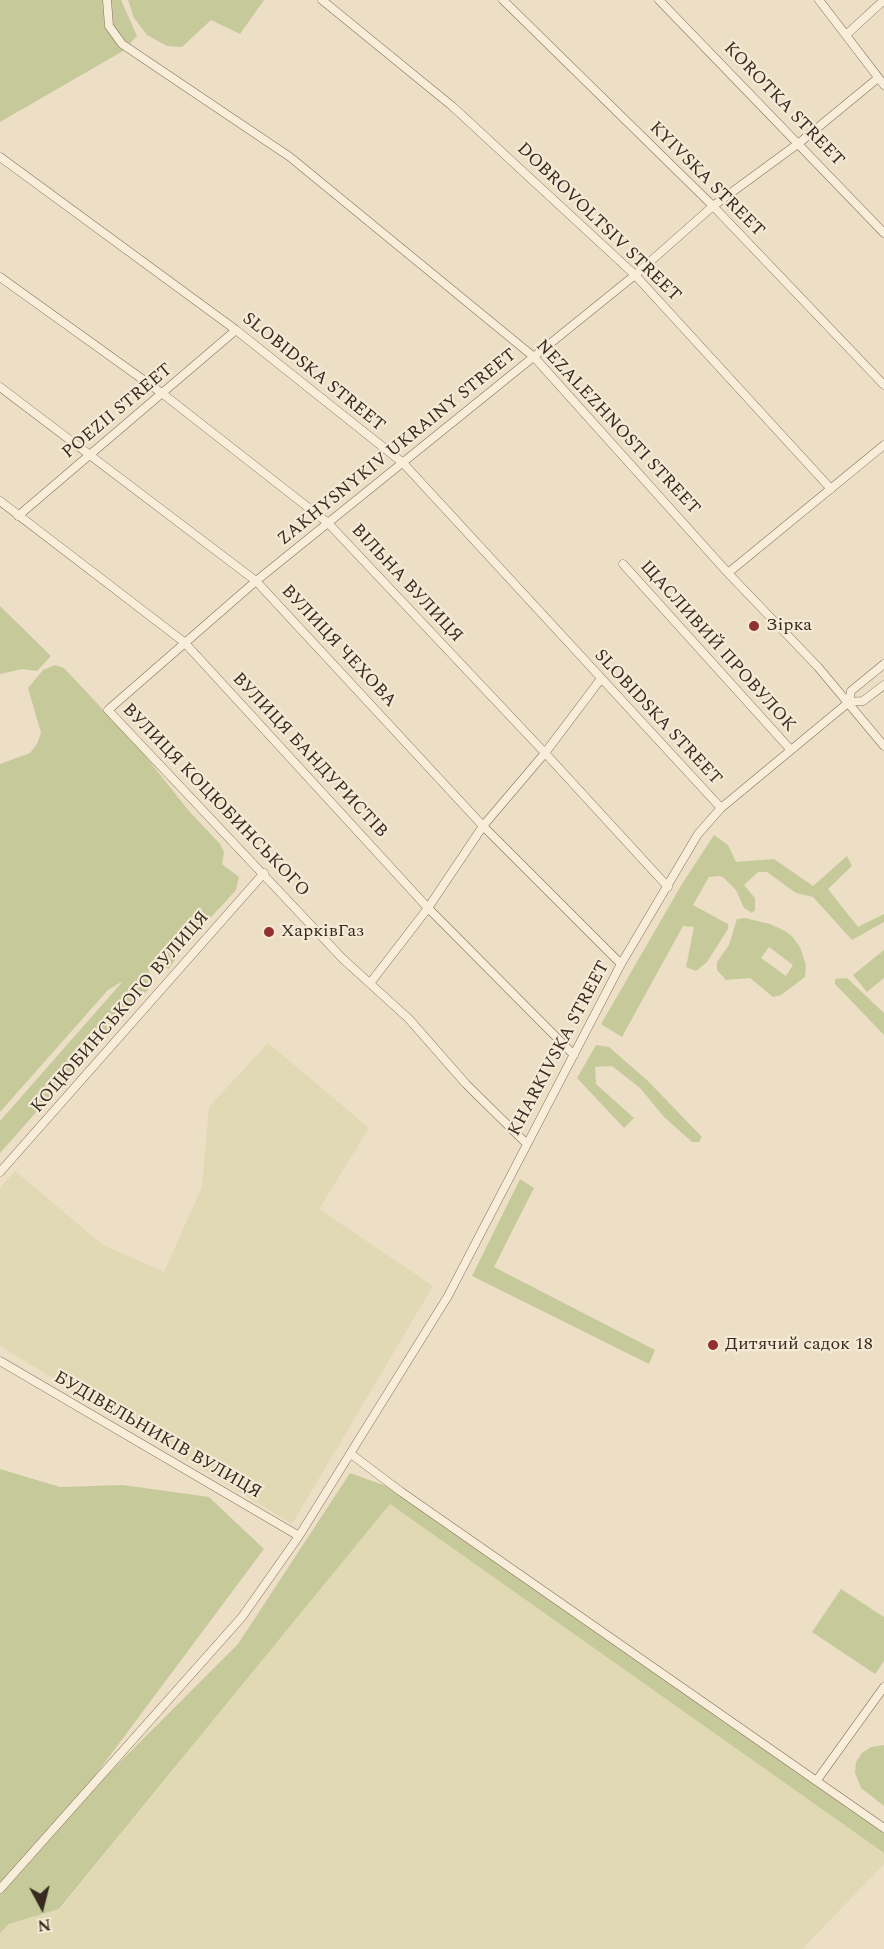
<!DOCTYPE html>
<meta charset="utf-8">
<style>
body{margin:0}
#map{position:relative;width:884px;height:1949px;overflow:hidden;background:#ecdfc6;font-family:Spectral,serif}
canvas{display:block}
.north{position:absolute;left:12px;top:1877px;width:60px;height:60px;-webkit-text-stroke:4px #f4ead5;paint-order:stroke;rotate:173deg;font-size:16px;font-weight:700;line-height:24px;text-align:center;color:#382a20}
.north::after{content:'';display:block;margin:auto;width:21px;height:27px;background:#382a20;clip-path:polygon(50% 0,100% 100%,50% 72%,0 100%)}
</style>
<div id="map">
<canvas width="884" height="1949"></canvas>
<div class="north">N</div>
</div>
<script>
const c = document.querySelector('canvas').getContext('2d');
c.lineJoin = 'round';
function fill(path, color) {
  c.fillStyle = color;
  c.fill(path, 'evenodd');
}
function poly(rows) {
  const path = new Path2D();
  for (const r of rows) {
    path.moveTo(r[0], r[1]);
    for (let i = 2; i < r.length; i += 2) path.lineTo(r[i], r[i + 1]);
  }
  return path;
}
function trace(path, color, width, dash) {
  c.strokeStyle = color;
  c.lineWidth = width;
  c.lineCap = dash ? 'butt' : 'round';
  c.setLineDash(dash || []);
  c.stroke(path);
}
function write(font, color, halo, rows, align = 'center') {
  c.font = font + ' Spectral,serif';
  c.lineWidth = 4.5;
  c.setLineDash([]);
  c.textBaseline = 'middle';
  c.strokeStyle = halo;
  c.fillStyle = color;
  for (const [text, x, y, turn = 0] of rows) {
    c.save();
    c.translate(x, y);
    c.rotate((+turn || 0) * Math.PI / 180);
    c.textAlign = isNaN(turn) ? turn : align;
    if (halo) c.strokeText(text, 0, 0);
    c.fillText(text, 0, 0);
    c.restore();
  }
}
fill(poly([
 [268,1043,369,1128,319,1209,433,1286,292,1524,0,1346,0,1188,15,1171,103,1245,164,1272,202,1187,209,1107],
 [390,1504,884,1853,884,1864,802,1949,0,1949,0,1933,9,1924,60,1909]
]), '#e1d8b4');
fill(poly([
 [0,0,121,0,137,36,123,51,0,122],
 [128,0,264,0,240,34,211,20,182,47,167,46,147,35,134,18],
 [0,606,51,656,37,671,22,669,0,674],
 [55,665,64,668,139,748,189,811,220,844,224,852,222,864,239,877,236,890,182,949,169,969,155,962,149,968,148,990,128,1009,0,1153,0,1121,123,981,108,990,0,1112,0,764,30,753,37,744,41,733,28,688,43,670],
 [714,835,728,845,736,862,774,859,813,886,847,856,852,866,828,889,858,927,884,914,884,922,852,940,813,897,796,893,767,872,758,872,744,885,755,898,755,910,752,913,744,908,736,890,724,878,720,876,709,877,693,905,728,924,728,929,707,962,696,971,686,967,694,927,683,926,622,1037,601,1024,682,884],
 [745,918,770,924,785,931,792,936,800,947,806,965,805,977,781,995,773,997,750,978,726,980,717,970,717,962,729,945,737,919],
 [769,947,793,965,786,976,761,958],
 [884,950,884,978,867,992,853,975],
 [847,978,884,1013,884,1035,835,984,835,979],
 [596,1045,609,1047,648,1081,702,1137,699,1142,692,1142,664,1117,640,1088,612,1066,595,1067,596,1084,634,1118,624,1128,577,1078],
 [520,1179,534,1188,494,1267,655,1350,649,1364,472,1276],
 [0,1469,60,1487,123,1485,209,1497,264,1549,62,1820,238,1644,350,1473,400,1491,884,1828,884,1853,390,1504,59,1909,9,1924,0,1933],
 [841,1589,884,1617,884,1661,875,1674,812,1632],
 [884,1745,884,1806,861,1788,855,1773,856,1762,862,1753,871,1747]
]), '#c6ca9b');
const minor = poly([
 [107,0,109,26,122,44,290,157,534,357,728,573,818,667,884,746],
 [322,0,452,106,635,275,831,489],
 [503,0,713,206,884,385],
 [659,0,884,233],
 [819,0,884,85],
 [846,35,884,0],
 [0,157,236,330,403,463,721,808],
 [0,277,163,394,328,523,545,753,668,887],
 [0,387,256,581,483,826,621,964],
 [0,501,184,642,428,908,574,1055],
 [18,516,236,330],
 [623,564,790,749],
 [728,573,884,445],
 [849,702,851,691,884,664],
 [371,982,428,908,483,826,545,753,600,680],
 [527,1144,466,1084,409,1019,343,959,108,710,256,581,635,275,713,206,799,143,878,78],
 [0,1172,264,873],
 [0,1361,299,1536],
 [351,1454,400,1491,884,1828],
 [817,1780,884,1687],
 [0,1889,242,1617,299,1536,448,1296,621,964,698,834,721,808,849,702,863,701,884,685]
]);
trace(minor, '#87715d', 9);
trace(minor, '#f7edd9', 8);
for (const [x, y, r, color] of [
 [754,626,6,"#923034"],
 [269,932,6,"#923034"],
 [713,1345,6,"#923034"]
]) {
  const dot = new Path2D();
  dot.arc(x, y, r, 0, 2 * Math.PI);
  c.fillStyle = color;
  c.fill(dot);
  trace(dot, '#f4ead5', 2);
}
write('18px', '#382a20', '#f4ead5', [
 ["KOROTKA STREET",783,105,46],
 ["KYIVSKA STREET",706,180,45],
 ["DOBROVOLTSIV STREET",598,223,44],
 ["SLOBIDSKA STREET",313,373,39],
 ["POEZII STREET",118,412,-40],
 ["NEZALEZHNOSTI STREET",617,428,47],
 ["ZAKHYSNYKIV UKRAINY STREET",398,448,-39],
 ["ВІЛЬНА ВУЛИЦЯ",406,584,47],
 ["ВУЛИЦЯ ЧЕХОВА",338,647,47],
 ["ЩАСЛИВИЙ ПРОВУЛОК",717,647,48],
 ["SLOBIDSKA STREET",657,718,47],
 ["ВУЛИЦЯ БАНДУРИСТІВ",309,756,47],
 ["ВУЛИЦЯ КОЦЮБИНСЬКОГО",215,801,46],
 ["КОЦЮБИНСЬКОГО ВУЛИЦЯ",121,1013,-49],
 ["KHARKIVSKA STREET",560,1049,-62],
 ["БУДІВЕЛЬНИКІВ ВУЛИЦЯ",157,1436,30]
]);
write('18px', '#382a20', '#f4ead5', [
 ["Зірка",766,626],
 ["ХарківГаз",281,932],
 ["Дитячий садок 18",725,1345]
], 'left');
</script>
